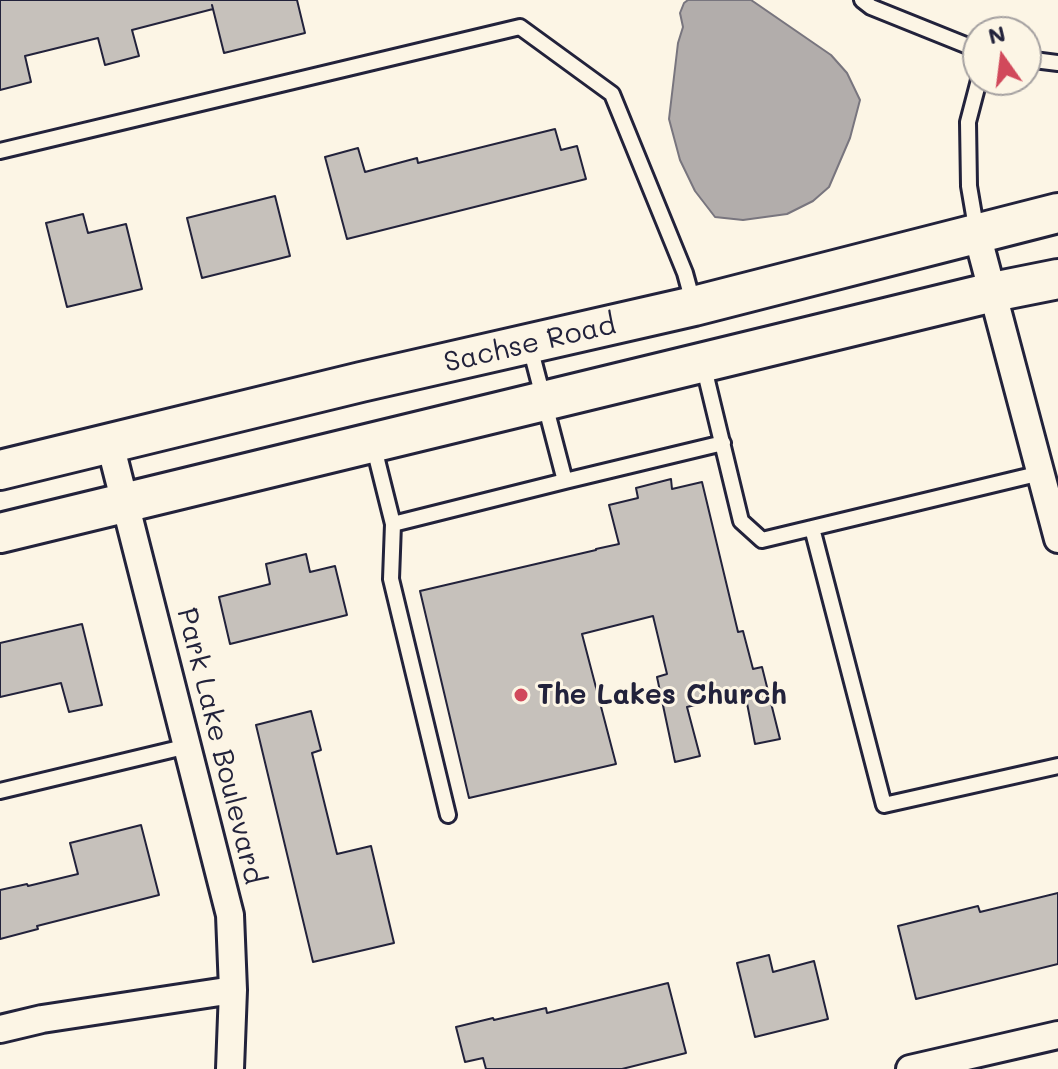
<!DOCTYPE html>
<style>
body{margin:0}
#map{position:relative;width:1058px;height:1069px;overflow:hidden;background:#fcf5e5;font-family:Mali,sans-serif}
canvas{display:block}
.north{position:absolute;left:962px;top:16px;width:80px;height:80px;box-sizing:border-box;background:#fcf5e5;border:2px solid #a5a1a1;border-radius:50%;rotate:346deg;font-size:22px;font-weight:700;line-height:32px;text-align:center;color:#22223b}
.north::after{content:'';display:block;margin:auto;width:28px;height:36px;background:#d1495b;clip-path:polygon(50% 0,100% 100%,50% 72%,0 100%)}
</style>
<div id="map">
<canvas width="1058" height="1069"></canvas>
<div class="north">N</div>
</div>
<script>
const c = document.querySelector('canvas').getContext('2d');
c.lineJoin = 'round';
function fill(path, color) {
  c.fillStyle = color;
  c.fill(path, 'evenodd');
}
function poly(rows) {
  const path = new Path2D();
  for (const r of rows) {
    path.moveTo(r[0], r[1]);
    for (let i = 2; i < r.length; i += 2) path.lineTo(r[i], r[i + 1]);
  }
  return path;
}
function trace(path, color, width, dash) {
  c.strokeStyle = color;
  c.lineWidth = width;
  c.lineCap = dash ? 'butt' : 'round';
  c.setLineDash(dash || []);
  c.stroke(path);
}
function write(font, color, halo, rows, align = 'center') {
  c.font = font + ' Mali,sans-serif';
  c.lineWidth = 6;
  c.setLineDash([]);
  c.textBaseline = 'middle';
  c.strokeStyle = halo;
  c.fillStyle = color;
  for (const [text, x, y, turn = 0] of rows) {
    c.save();
    c.translate(x, y);
    c.rotate((+turn || 0) * Math.PI / 180);
    c.textAlign = isNaN(turn) ? turn : align;
    if (halo) c.strokeText(text, 0, 0);
    c.fillText(text, 0, 0);
    c.restore();
  }
}
const water = poly([
 [688,0,751,0,831,55,847,73,860,100,850,138,829,187,813,201,787,214,743,220,715,217,695,191,680,160,669,119,678,43,683,27,680,13,684,3,688,0]
]);
fill(water, '#b2adab');
trace(water, '#78757e', 2);
const building = poly([
 [0,0,297,0,305,33,224,53,212,5,213,9,132,30,139,56,105,65,98,38,25,56,31,82,0,90,0,0],
 [555,129,561,150,577,146,586,179,347,239,325,157,358,148,365,172,417,158,418,163,555,129],
 [275,196,290,256,202,278,187,218,275,196],
 [83,214,88,233,126,224,142,289,67,307,46,223,83,214],
 [671,479,672,489,702,482,738,632,743,631,753,669,762,667,780,739,755,744,745,693,687,707,700,756,675,762,657,677,667,674,653,616,582,634,616,764,469,798,420,591,596,550,596,549,619,544,609,505,638,498,636,488,671,479],
 [306,554,310,572,335,566,347,615,230,644,219,597,270,584,266,564,306,554],
 [82,624,102,705,69,712,61,683,0,697,0,643,82,624],
 [311,711,321,750,312,753,337,854,371,846,394,943,313,962,256,725,311,711],
 [141,825,159,895,37,926,38,929,0,939,0,890,27,884,28,886,78,874,70,843,141,825],
 [1058,893,1058,964,916,999,898,926,978,906,980,912,1058,893],
 [769,955,773,972,814,961,828,1019,755,1037,737,963,769,955],
 [668,983,686,1053,622,1069,486,1069,483,1058,465,1062,456,1027,493,1018,494,1020,546,1008,547,1013,668,983]
]);
fill(building, '#c6c1bb');
trace(building, '#22223b', 2);
const lane = poly([
 [862,0,871,7,978,50],
 [1026,59,1058,63],
 [0,151,520,27,612,94,685,273,694,306],
 [977,233,969,186,968,122,979,80],
 [703,364,741,521,762,540,1041,473],
 [373,444,393,524,391,579,448,815],
 [565,481,723,443],
 [393,524,565,481,530,347],
 [812,528,884,805,1058,766],
 [0,791,188,746]
]);
const street = poly([
 [977,234,1058,539],
 [110,444,230,915,233,990,230,1069],
 [0,1029,42,1019,233,990],
 [910,1069,1058,1035]
]);
const secondary = poly([
 [0,470,361,382,694,306,1058,213],
 [0,533,993,292,1058,279]
]);
trace(lane, '#22223b', 20);
trace(street, '#22223b', 32);
trace(secondary, '#22223b', 44);
trace(lane, '#fcf5e5', 14);
trace(street, '#fcf5e5', 26);
trace(secondary, '#fcf5e5', 38);
for (const [x, y, r, color] of [
 [521,695,8,"#d1495b"]
]) {
  const dot = new Path2D();
  dot.arc(x, y, r, 0, 2 * Math.PI);
  c.fillStyle = color;
  c.fill(dot);
  trace(dot, '#fcf5e5', 3);
}
write('28px', '#22223b', '#fcf5e5', [
 ["Sachse Road",530,344,-13],
 ["Park Lake Boulevard",220,746,76]
]);
write('bold 28px', '#22223b', '#fcf5e5', [
 ["The Lakes Church",537,695]
], 'left');
</script>
